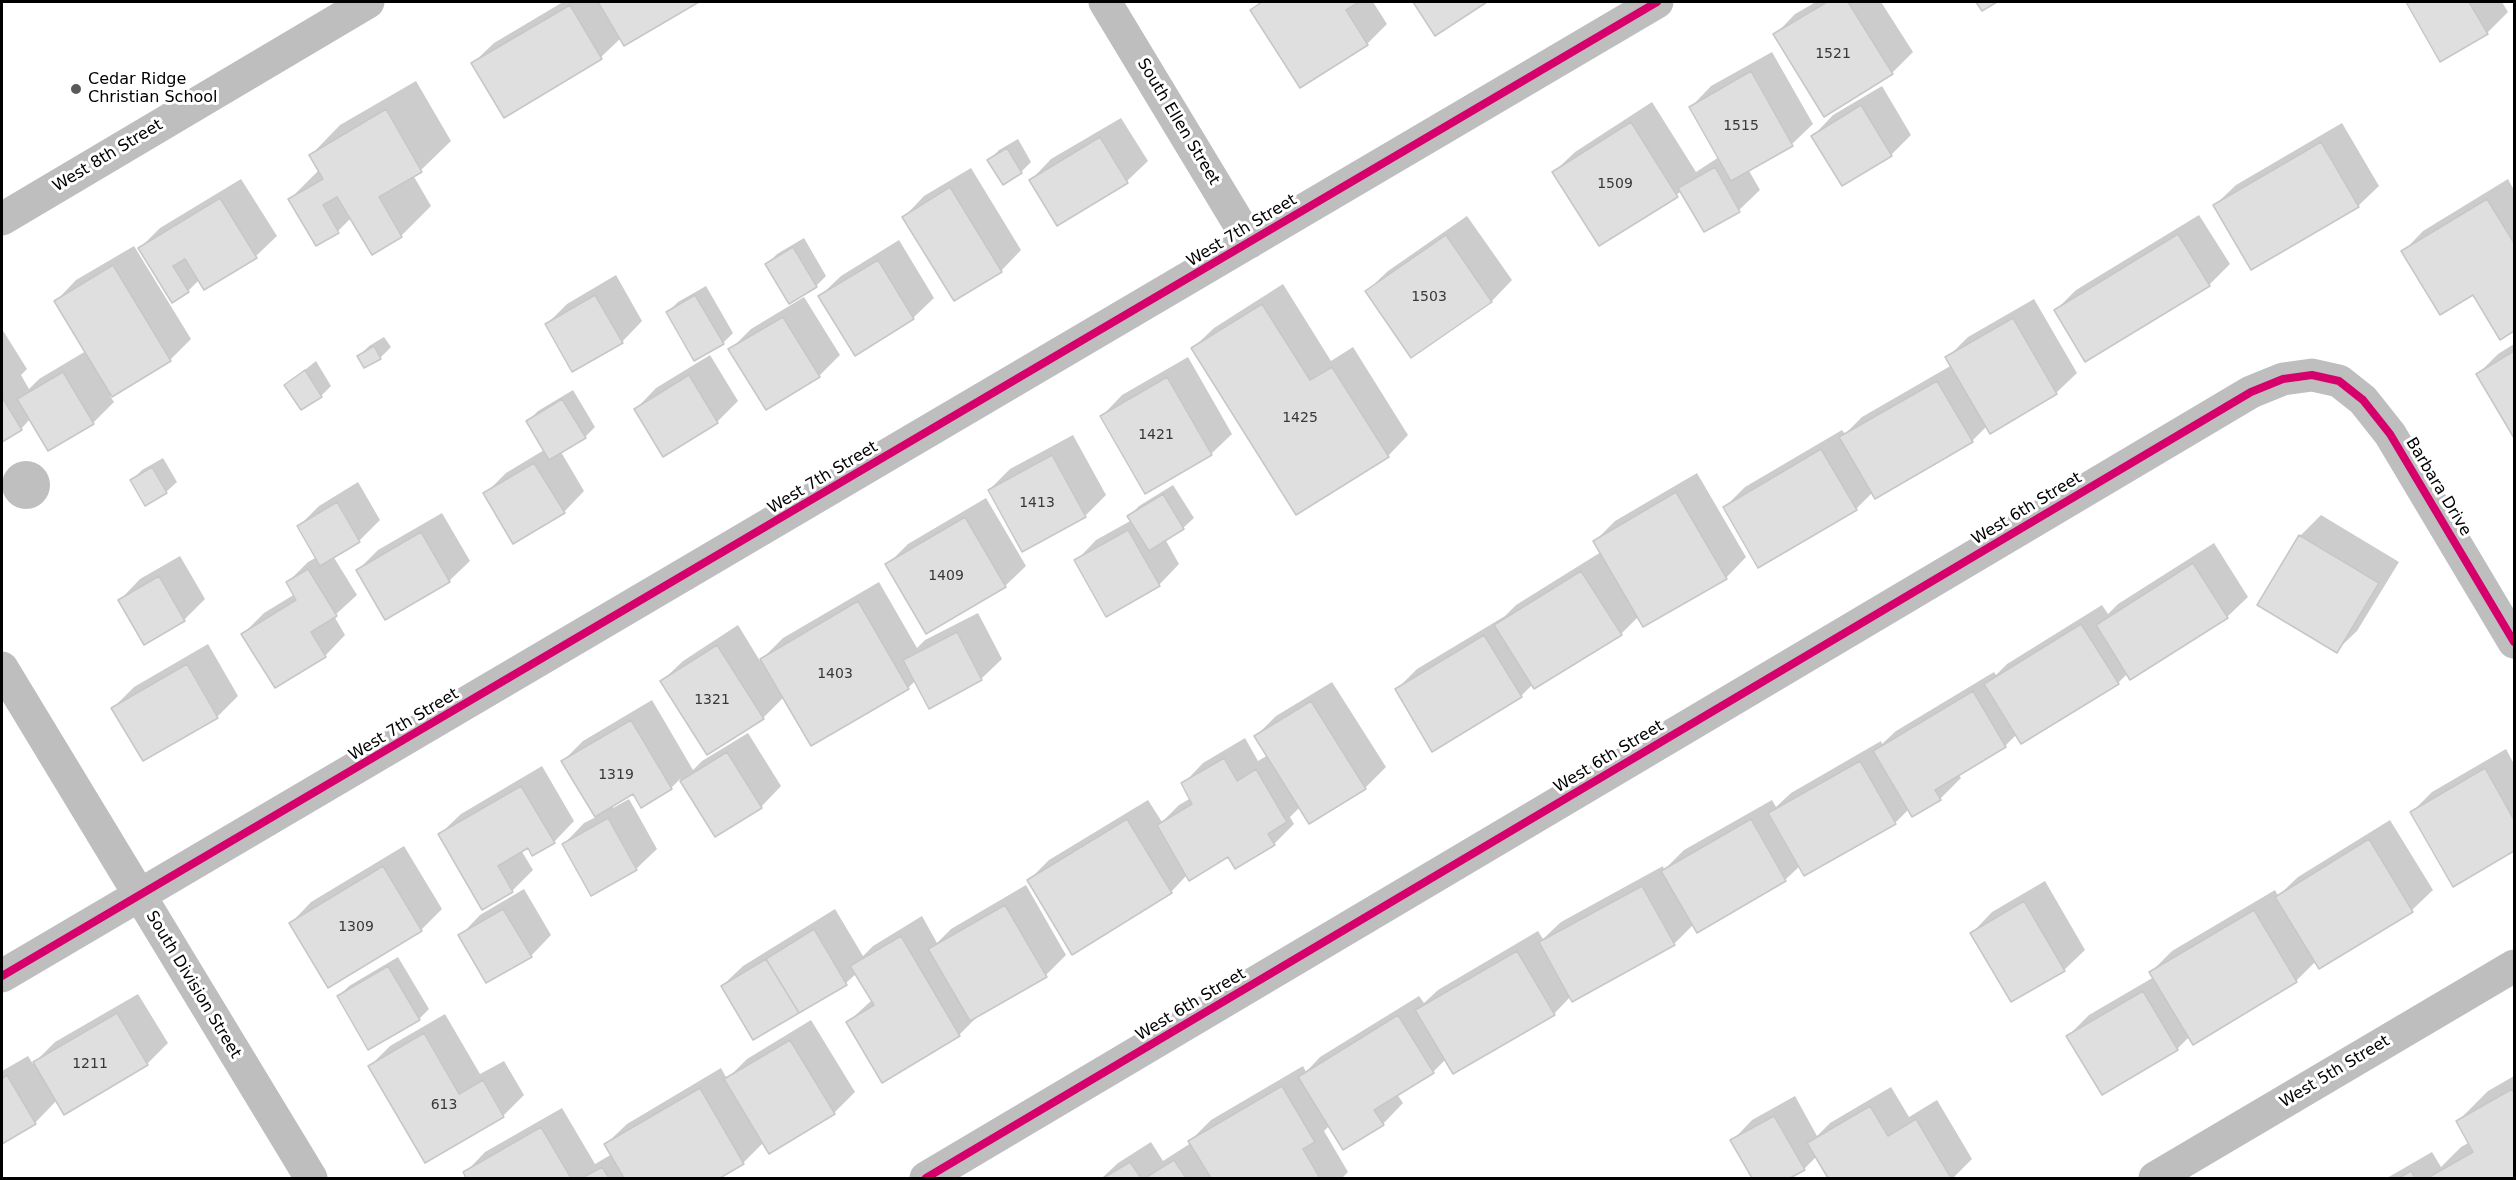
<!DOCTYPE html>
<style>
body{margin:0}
#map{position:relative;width:2516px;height:1180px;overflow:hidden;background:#fff;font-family:"DejaVu Sans",sans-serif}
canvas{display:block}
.frame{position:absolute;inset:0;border:3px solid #000;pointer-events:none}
</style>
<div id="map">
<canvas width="2516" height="1180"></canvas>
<div class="frame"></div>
</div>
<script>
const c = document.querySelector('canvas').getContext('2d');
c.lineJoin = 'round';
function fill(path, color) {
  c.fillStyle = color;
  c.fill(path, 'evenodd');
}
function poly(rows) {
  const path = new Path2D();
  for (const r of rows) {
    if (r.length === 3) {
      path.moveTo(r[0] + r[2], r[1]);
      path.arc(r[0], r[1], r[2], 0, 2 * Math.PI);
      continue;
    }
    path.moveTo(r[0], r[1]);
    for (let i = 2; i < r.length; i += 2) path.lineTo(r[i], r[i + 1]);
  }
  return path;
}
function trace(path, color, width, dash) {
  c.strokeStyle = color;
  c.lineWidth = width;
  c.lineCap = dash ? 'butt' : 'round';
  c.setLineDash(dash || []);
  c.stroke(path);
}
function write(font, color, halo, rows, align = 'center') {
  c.font = font + ' "DejaVu Sans",sans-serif';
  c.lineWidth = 6;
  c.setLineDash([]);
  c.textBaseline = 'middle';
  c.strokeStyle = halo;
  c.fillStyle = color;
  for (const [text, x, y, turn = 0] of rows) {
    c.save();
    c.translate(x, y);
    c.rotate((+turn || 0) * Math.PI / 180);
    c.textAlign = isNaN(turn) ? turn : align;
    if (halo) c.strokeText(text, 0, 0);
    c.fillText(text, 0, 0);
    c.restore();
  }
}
fill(poly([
 [26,485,24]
]), '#bfbfbf');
fill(poly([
 [563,2,696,2,625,44,621,38,601,57,504,116,473,63,494,43],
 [1260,2,1373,2,1387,24,1367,44,1252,10],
 [1415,2,1484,2,1436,33],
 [1816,2,1881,2,1913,52,1892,73,1775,35,1795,14],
 [2407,2,2502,2,2508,12,2487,33,2441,60],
 [1772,52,1813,124,1792,144,1748,169,1760,190,1739,210,1704,230,1682,191,1599,244,1554,172,1575,152,1652,102,1696,172,1719,157,1691,107,1711,86],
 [416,81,451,141,421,170,413,175,431,206,401,236,372,253,351,218,338,231,290,199,319,170,311,155,340,125],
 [1882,86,1911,135,1891,155,1813,136,1833,115],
 [1121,118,1148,161,1127,181,1031,180,1051,159],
 [2342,123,2379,186,2358,206,2215,205,2236,185],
 [1018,139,1031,162,1021,172,1003,183,989,160,999,150],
 [971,168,1021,250,1001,271,904,217,924,196],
 [241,179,277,236,256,256,204,288,199,280,188,291,140,248,160,228],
 [2508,179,2514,190,2514,329,2501,338,2473,293,2403,252,2423,231],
 [2199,215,2230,264,2209,285,2056,310,2076,290],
 [1467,216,1512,280,1492,301,1412,355,1367,291,1388,271],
 [804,238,826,276,816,286,767,264,777,254],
 [899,240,934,298,913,318,820,296,841,276],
 [134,246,191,339,170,360,110,396,114,402,93,423,49,449,30,419,21,429,2,441,2,329,27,369,21,375,29,389,39,379,86,351,56,301,76,280],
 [616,275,642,321,622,342,547,324,567,304],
 [1283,284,1331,361,1353,347,1408,435,1388,456,1193,348,1214,328],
 [706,286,733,333,723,343,668,312,678,302],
 [804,297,840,355,819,376,730,350,751,329],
 [2034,299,2077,373,2056,393,1987,426,1972,441,1873,492,1856,509,1725,507,1745,487,1842,430,1845,434,1862,417,1952,365,1947,358,1968,337],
 [384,337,391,347,380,358,365,366,359,356,369,346],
 [2514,344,2514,435,2478,374,2498,354],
 [710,355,738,401,717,422,664,455,636,409,656,388],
 [1188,357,1232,434,1211,454,1102,416,1122,395],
 [316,361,331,386,321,396,301,408,286,385],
 [573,390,595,427,585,437,561,452,584,491,564,512,485,494,506,473,544,450,527,422,538,411],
 [1073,435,1106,495,1085,516,989,490,1010,469],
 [163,458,177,482,166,492,146,504,132,480,142,470],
 [1697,473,1746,557,1726,578,1639,616,1621,634,1533,684,1521,696,1397,689,1417,669,1505,616,1516,605,1601,552,1595,541,1615,521],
 [358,482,380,520,359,541,333,556,357,595,334,616,345,635,325,656,243,634,264,613,295,594,288,582,308,562,317,557,299,526,319,506],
 [1173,485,1194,518,1183,528,1165,539,1179,564,1159,585,1076,561,1096,540,1132,520,1129,516,1139,506],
 [986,498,1026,566,1005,586,887,565,908,544],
 [442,513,470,561,449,581,358,570,378,550],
 [2321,515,2399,562,2357,631,2336,651,2300,536],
 [2214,543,2248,597,2227,617,2128,673,2118,683,2017,734,2005,746,1958,774,1961,778,1940,799,1909,809,1895,823,1800,866,1785,880,1694,924,1674,944,1570,997,1554,1014,1446,1059,1433,1072,1397,1094,1403,1103,1383,1124,1329,1126,1324,1131,1348,1172,1342,1178,1102,1178,1118,1163,1151,1142,1163,1161,1191,1143,1190,1141,1211,1120,1303,1066,1306,1072,1320,1057,1419,996,1424,1003,1438,990,1538,931,1543,939,1561,922,1663,866,1664,870,1684,850,1772,800,1776,807,1791,793,1881,741,1882,744,1896,731,1994,672,1996,675,2007,664,2102,605,2108,614,2118,604],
 [180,556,205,599,185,619,145,642,120,600,140,579],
 [879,582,917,648,925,640,978,613,1002,659,981,679,915,681,908,688,784,697,763,718,708,753,662,681,683,661,738,625,760,661,783,638],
 [208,644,238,696,218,716,143,759,113,708,134,687],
 [1332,682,1386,767,1365,788,1300,807,1290,817,1294,824,1274,844,1229,855,1187,875,1171,892,1029,880,1049,860,1148,800,1162,822,1179,805,1191,798,1183,784,1203,763,1245,738,1258,761,1268,755,1256,736,1276,716],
 [652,700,693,770,702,761,748,733,781,786,761,807,715,835,680,779,671,788,634,792,612,805,613,808,629,799,657,849,636,869,564,844,584,823,596,817,563,761,583,741],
 [2506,749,2514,764,2514,849,2453,885,2412,812,2432,792],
 [542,766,574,821,554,842,529,846,521,850,533,870,512,891,440,834,461,814],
 [2390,820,2433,890,2412,910,2316,961,2296,981,2190,1036,2177,1049,2068,1036,2089,1015,2154,977,2151,972,2172,951,2275,890,2278,896,2298,877],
 [404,846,442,909,421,930,328,986,291,923,311,902],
 [2045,881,2085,950,2064,970,1972,933,1992,912],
 [1026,885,1066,955,1046,975,980,1014,959,1035,848,1022,872,1000,857,973,846,983,754,1038,722,986,743,966,835,909,863,956,873,946,922,916,937,943,951,929],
 [524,889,551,935,531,956,460,936,480,915],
 [398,957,429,1009,419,1019,339,996,349,986],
 [138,994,168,1043,147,1064,57,1100,35,1123,2,1142,2,1071,28,1056,33,1064,55,1042],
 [445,1014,480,1074,504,1061,524,1095,503,1116,370,1066,390,1046],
 [811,1020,855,1092,835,1112,769,1151,764,1142,743,1163,717,1178,468,1178,465,1173,485,1152,562,1108,595,1164,612,1154,606,1144,627,1124,721,1068,727,1079,747,1059],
 [2514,1076,2514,1178,2387,1178,2432,1152,2441,1167,2461,1147,2470,1142,2458,1121,2488,1091],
 [1891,1087,1909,1117,1937,1100,1972,1159,1953,1178,1830,1178,1817,1156,1804,1169,1787,1178,1753,1178,1732,1141,1752,1120,1795,1096,1817,1136,1830,1123]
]), '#0003');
const building = poly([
 [598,2,699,2,624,46,598,2],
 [1262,2,1359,2,1346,10,1368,45,1300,88,1250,10,1262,2],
 [1413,2,1487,2,1435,36,1413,2],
 [1827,2,1848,2,1893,74,1824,117,1773,34,1827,2],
 [1976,2,1997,2,1982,11,1976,2],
 [2406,2,2469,2,2488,34,2440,62,2406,2],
 [570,5,602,59,504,118,471,63,570,5],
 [1751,71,1793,146,1731,181,1689,107,1751,71],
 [1861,105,1892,156,1842,186,1811,136,1861,105],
 [386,109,422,172,379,197,402,237,372,255,337,197,323,205,339,233,316,246,288,199,323,179,309,155,386,109],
 [1631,122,1678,197,1599,246,1552,172,1631,122],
 [1100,137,1128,183,1057,226,1029,180,1100,137],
 [2321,142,2359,207,2251,270,2213,205,2321,142],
 [1007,148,1022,173,1003,185,987,160,1007,148],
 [1715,167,1740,212,1704,232,1678,188,1715,167],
 [950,187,1002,272,954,301,902,217,950,187],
 [220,198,257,258,204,290,185,259,173,266,189,292,172,303,138,248,220,198],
 [2487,199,2514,243,2514,331,2500,340,2473,295,2440,315,2401,251,2487,199],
 [2178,234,2210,286,2085,362,2054,310,2178,234],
 [1446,235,1492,302,1411,358,1365,291,1446,235],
 [793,247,817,287,789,304,765,264,793,247],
 [878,260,914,319,855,356,818,296,878,260],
 [113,265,171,361,112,397,54,301,113,265],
 [595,295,623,343,572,372,545,324,595,295],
 [695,295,724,344,694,361,666,312,695,295],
 [1262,304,1310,380,1332,367,1389,457,1296,515,1191,348,1262,304],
 [783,317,820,377,766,410,728,349,783,317],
 [2013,318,2057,394,1990,434,1945,357,2013,318],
 [374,346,381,359,364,368,357,356,374,346],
 [2514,351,2514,438,2476,374,2514,351],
 [305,370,322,397,301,410,284,385,305,370],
 [63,372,94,424,48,451,17,399,63,372],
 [689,375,718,423,663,457,634,409,689,375],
 [1167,377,1212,455,1145,494,1100,416,1167,377],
 [1937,381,1973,442,1875,499,1839,437,1937,381],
 [2,397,22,430,2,442,2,397],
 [562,399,586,438,549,460,526,421,562,399],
 [1821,449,1857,510,1758,568,1723,507,1821,449],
 [1052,455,1086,517,1022,552,988,490,1052,455],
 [534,463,565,513,513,544,483,493,534,463],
 [152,467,167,493,145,506,130,480,152,467],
 [1676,492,1727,579,1643,627,1593,541,1676,492],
 [1163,494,1184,529,1149,551,1127,516,1163,494],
 [337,502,360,542,320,566,297,526,337,502],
 [965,517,1006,587,926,634,885,564,965,517],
 [1128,530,1160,586,1106,617,1074,560,1128,530],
 [421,532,450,582,385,620,356,570,421,532],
 [2299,535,2379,583,2337,653,2257,605,2299,535],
 [2193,563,2228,618,2130,680,2096,625,2193,563],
 [308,569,337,616,311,632,326,657,275,688,241,634,296,600,286,582,308,569],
 [1581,571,1622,635,1534,689,1494,625,1581,571],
 [159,576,185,621,144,645,118,600,159,576],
 [858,601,909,689,811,746,760,659,858,601],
 [2081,624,2119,684,2021,744,1984,684,2081,624],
 [957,632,982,680,929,709,903,660,957,632],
 [1484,635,1522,697,1432,752,1395,689,1484,635],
 [717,645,764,719,707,755,660,681,717,645],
 [187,664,218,718,143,761,111,708,187,664],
 [1973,691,2006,747,1935,790,1941,800,1912,817,1873,751,1973,691],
 [1311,701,1366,789,1309,824,1254,736,1311,701],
 [631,720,672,789,641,808,633,794,595,817,561,761,631,720],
 [727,752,762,808,715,837,680,781,727,752],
 [1224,758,1237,781,1256,769,1287,822,1268,834,1275,845,1235,869,1228,857,1189,881,1157,825,1192,804,1181,783,1224,758],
 [1860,761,1896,824,1804,876,1768,813,1860,761],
 [2485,768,2514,820,2514,851,2453,887,2410,812,2485,768],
 [521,786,555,843,532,856,528,848,498,866,513,892,482,910,438,834,521,786],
 [608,818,637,870,591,896,562,844,608,818],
 [1127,819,1172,893,1072,955,1027,880,1127,819],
 [1751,819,1786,881,1697,933,1661,871,1751,819],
 [2369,839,2413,912,2319,969,2275,897,2369,839],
 [383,866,422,931,328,988,289,923,383,866],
 [1642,886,1675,945,1572,1002,1539,942,1642,886],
 [2024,901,2065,971,2011,1002,1970,933,2024,901],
 [1005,905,1047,977,970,1021,928,949,1005,905],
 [503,909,532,957,486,983,458,935,503,909],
 [2254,910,2297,982,2193,1045,2149,972,2254,910],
 [814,929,847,985,799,1013,766,959,814,929],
 [901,936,960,1036,882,1083,846,1022,874,1005,850,966,901,936],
 [1517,951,1555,1015,1453,1074,1415,1010,1517,951],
 [766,959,799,1013,753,1040,721,986,766,959],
 [388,966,420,1020,368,1050,337,996,388,966],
 [2143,991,2178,1050,2102,1095,2066,1036,2143,991],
 [117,1013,148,1065,64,1115,33,1062,117,1013],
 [1398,1015,1434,1073,1374,1110,1384,1125,1343,1150,1298,1077,1398,1015],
 [424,1033,459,1094,483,1080,504,1117,425,1163,368,1066,424,1033],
 [790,1040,835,1114,769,1154,724,1079,790,1040],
 [7,1075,36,1124,2,1144,2,1079,7,1075],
 [1282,1086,1315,1142,1303,1149,1320,1178,1211,1178,1188,1141,1282,1086],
 [700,1088,744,1164,720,1178,624,1178,604,1144,700,1088],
 [2512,1089,2514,1093,2514,1178,2430,1178,2429,1177,2473,1152,2456,1121,2512,1089],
 [1870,1106,1888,1136,1916,1119,1951,1178,1828,1178,1807,1143,1870,1106],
 [1774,1116,1805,1170,1790,1178,1752,1178,1730,1140,1774,1116],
 [541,1127,571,1178,466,1178,463,1172,541,1127],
 [1174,1160,1186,1178,1145,1178,1174,1160],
 [1130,1162,1141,1178,1103,1178,1130,1162],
 [602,1167,609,1178,582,1178,602,1167],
 [2411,1171,2415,1178,2399,1178,2411,1171]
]);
fill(building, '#dfdfdf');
trace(building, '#c7c7c7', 1.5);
trace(poly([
 [1105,2,1250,242],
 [2,219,368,2],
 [2,668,311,1178],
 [2,976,1657,2],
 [926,1178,2251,392,2283,379,2312,375,2339,381,2363,400,2390,434,2514,642],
 [2155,1178,2514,966]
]), '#bebebe', 33);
trace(poly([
 [2,976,1657,2],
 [926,1178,2251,392,2283,379,2312,375,2339,381,2363,400,2390,434,2514,642]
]), '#d6006c', 8);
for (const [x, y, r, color] of [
 [76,89,6,"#595959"]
]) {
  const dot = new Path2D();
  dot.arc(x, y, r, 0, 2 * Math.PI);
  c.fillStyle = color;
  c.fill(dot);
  trace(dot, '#fff', 2);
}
write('14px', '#383838', null, [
 ["1521",1833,54],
 ["1515",1741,126],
 ["1509",1615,184],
 ["1503",1429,297],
 ["1425",1300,418],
 ["1421",1156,435],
 ["1413",1037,503],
 ["1409",946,576],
 ["1403",835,674],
 ["1321",712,700],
 ["1319",616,775],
 ["1309",356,927],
 ["1211",90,1064],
 ["613",444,1105]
]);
write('16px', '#000', '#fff', [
 ["Cedar Ridge",88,80],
 ["Christian School",88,98]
], 'left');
write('16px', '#000', '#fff', [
 ["South Ellen Street",1178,122,59],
 ["West 8th Street",108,156,-31],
 ["West 7th Street",1242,231,-31],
 ["West 7th Street",823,478,-31],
 ["Barbara Drive",2438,487,59],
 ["West 6th Street",2027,509,-31],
 ["West 7th Street",404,725,-31],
 ["West 6th Street",1609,757,-31],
 ["South Division Street",193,985,59],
 ["West 6th Street",1191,1005,-31],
 ["West 5th Street",2335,1072,-31]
]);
</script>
